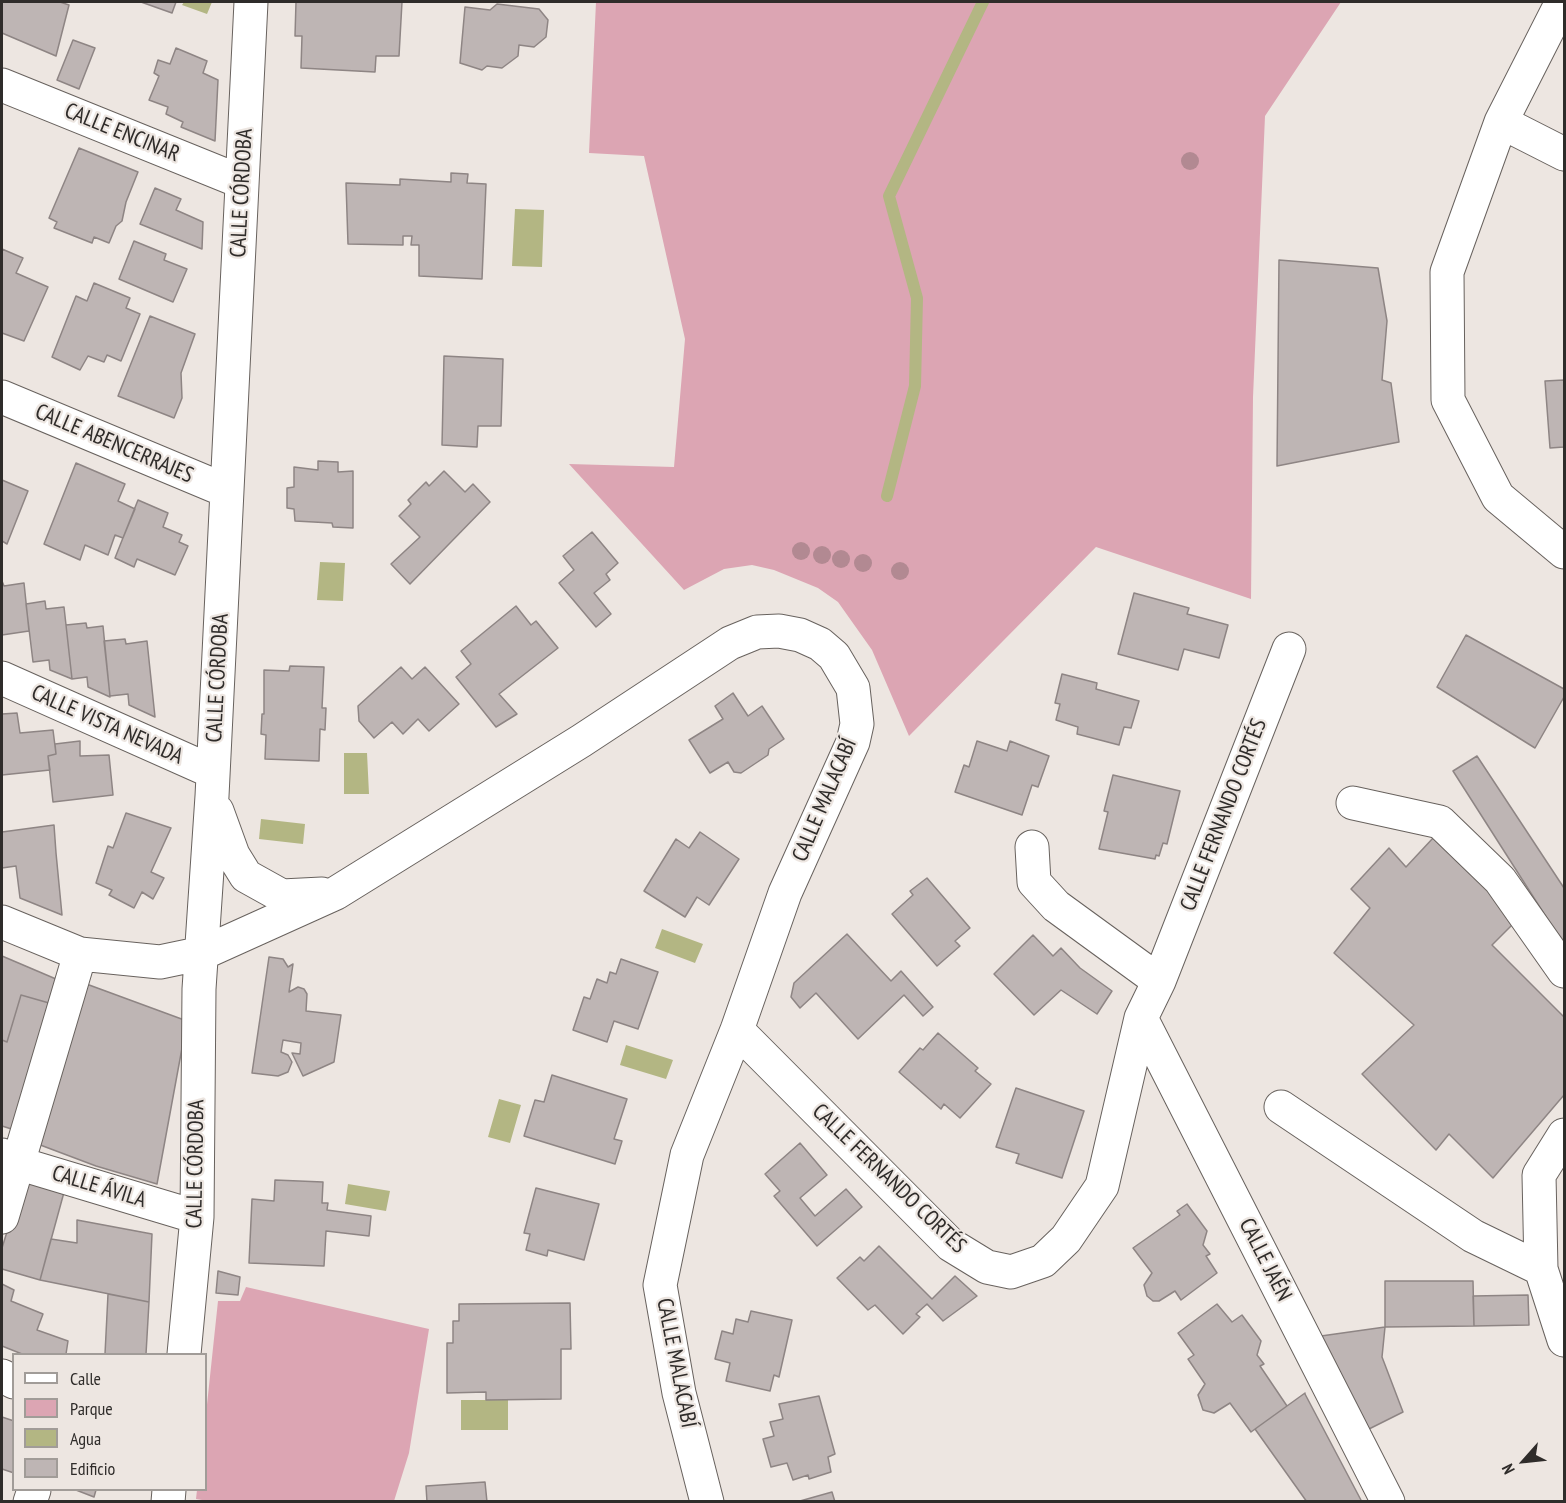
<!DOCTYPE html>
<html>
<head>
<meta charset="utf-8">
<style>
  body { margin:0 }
  #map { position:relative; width:1566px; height:1503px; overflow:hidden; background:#ede6e1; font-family:"PT Sans Narrow",sans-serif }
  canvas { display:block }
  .frame { position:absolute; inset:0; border:3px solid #2f2c2a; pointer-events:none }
  .legend { position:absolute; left:12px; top:1353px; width:195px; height:138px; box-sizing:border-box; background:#ede6e1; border:2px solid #a19c98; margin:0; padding:8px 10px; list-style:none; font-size:18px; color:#2f2c2a }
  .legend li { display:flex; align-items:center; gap:12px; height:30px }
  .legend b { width:30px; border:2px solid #a19c98 }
  .north { position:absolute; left:1494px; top:1431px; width:60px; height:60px; -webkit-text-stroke:4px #ede6e1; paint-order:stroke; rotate:243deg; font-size:16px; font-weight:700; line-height:24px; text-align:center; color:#2f2c2a }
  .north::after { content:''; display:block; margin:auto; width:21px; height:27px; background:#2f2c2a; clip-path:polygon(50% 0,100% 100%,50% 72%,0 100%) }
</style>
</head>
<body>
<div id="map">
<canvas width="1566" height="1503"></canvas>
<div class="frame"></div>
<ul class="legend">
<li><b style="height:8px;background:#fff"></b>Calle</li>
<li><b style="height:16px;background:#dca5b3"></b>Parque</li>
<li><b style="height:16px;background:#b3b683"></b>Agua</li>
<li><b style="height:16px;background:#beb5b4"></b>Edificio</li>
</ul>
<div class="north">N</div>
</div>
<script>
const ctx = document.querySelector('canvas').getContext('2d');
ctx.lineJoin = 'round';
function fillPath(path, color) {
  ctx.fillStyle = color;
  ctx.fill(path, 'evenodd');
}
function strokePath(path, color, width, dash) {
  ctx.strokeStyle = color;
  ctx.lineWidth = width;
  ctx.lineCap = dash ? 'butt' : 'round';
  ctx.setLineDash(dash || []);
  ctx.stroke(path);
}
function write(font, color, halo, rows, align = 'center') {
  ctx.font = font + ' "PT Sans Narrow",sans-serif';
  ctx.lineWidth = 4.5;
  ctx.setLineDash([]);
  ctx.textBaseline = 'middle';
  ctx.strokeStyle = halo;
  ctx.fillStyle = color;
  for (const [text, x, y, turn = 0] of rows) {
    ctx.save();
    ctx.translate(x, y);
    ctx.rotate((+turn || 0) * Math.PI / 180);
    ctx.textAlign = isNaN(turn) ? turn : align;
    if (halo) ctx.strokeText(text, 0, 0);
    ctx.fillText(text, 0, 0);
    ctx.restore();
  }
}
fillPath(new Path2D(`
  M596,2H1341L1265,116L1253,397L1251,599L1096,547L909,736L872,650L838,602L818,588L774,570L752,565L724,569L684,590L569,464L674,467L685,339L644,156L589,153Z
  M246,1287L429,1329L409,1453L394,1501L214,1502L196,1499L197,1490H206V1414L218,1301H240Z`), '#dca5b3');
fillPath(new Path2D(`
  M184,2H212L207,14L182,5Z
  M515,209L544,210L542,267L512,266Z
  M320,562L345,563L343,601L317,600Z
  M344,753H367L369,794H344Z
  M261,819L305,824L303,844L259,839Z
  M662,929L703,944L695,963L655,948Z
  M626,1045L673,1060L666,1079L620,1065Z
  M499,1099L521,1105L510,1143L488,1137Z
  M348,1184L390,1191L386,1211L345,1204Z
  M461,1400H508V1430H461Z`), '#b3b683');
strokePath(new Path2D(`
  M887,496L915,386L917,298L889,196L983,2`), '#b3b683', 12);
const building = new Path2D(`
  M2,2H60L69,5L56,56L2,33Z
  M141,2H176L172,13Z
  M296,2H402L399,56H376L375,72L301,68L302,36H295Z
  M497,4L539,9L548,20L546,37L534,47L519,45L518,56L502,68L487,66L482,70L460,63L465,7L490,10Z
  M73,40L95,48L79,89L57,80Z
  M176,48L207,61L203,73L218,80L215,141L181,127L183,122L166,114L168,107L149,100L159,76L154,73L158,60L170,64Z
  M79,148L138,172L126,202L122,221L116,226L109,243L94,237L92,243L54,228L57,222L49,218Z
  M451,173L468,174L467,183L486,184L482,279L419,276V245H411L412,236H403V245L348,244L346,183L400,185V179L451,182Z
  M155,188L181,199L176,210L203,222L202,249L140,224Z
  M134,241L166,254L164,260L187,269L173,302L119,279Z
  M2,249L23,258L16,273L48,287L24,341L2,333Z
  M1279,260L1378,268L1387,321L1382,380L1391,383L1399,442L1277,466Z
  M94,283L130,298L126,308L140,314L121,361L107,355L104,362L88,356L80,370L52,357L76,296L87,301Z
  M150,316L195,334L181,373L182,398L174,418L118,396Z
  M444,356L503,359L501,426H478L477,447L442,445Z
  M1564,380V447L1550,448L1545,381Z
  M318,461L338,462V472L353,471V528L333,527L332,523L295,521L294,509L287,508V488L294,487V467L318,470Z
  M76,463L125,484L118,501L135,509L123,538L115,535L108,555L85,545L80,560L44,544Z
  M444,471L465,492L473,484L490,502L410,584L391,564L420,537L399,516L411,504L408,500L426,482L429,486Z
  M2,480L28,491L7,544L2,541Z
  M138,500L168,513L163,527L182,535L179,542L188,546L175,575L137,559L134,567L115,558Z
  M592,532L618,563L606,574L610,580L594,593L611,614L596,627L559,583L574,570L563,556Z
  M2,581L4,586L24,583L29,631L2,635Z
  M1134,593L1189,608L1187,614L1228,625L1219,658L1184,649L1178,670L1118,654Z
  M45,601L46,609L64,607L72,679L50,670L49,660L33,662L26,604Z
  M516,606L531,625L536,621L558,648L499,694L517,714L496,727L456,677L471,664L461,651Z
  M86,623L87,628L103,626L110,697L88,687L87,677L72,679L66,625Z
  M1466,635L1564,689V697L1535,748L1437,687Z
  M125,639L126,644L147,641L155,717L129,705L128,694L110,696L104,641Z
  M290,666L324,667L322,708H326L325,730L320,729L319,761L265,759L266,735L261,734L262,714H264V670L289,671Z
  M401,667L412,679L425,667L459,704L429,731L418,719L403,734L392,722L374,738L359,721L358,706Z
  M1062,674L1097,683L1096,689L1139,701L1131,728L1124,727L1119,745L1077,734L1078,727L1056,720L1060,704L1055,703Z
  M733,693L748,716L762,706L784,739L769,749L768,755L741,773L734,772L728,762L710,773L689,740L723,719L715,706Z
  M17,713L20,733L53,730L56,754L48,756L50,770L2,775V714Z
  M80,741V756L109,755L113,795L53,802L48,756L56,754L55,744Z
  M977,741L1007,751L1010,741L1049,756L1038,787L1032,785L1022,815L955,792L964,765L969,767Z
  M1477,756L1564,888V945L1453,771Z
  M1113,775L1180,791L1167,844L1163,843L1159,856L1156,855L1155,859L1099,849L1108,812L1104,811Z
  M126,813L171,828L151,872L164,878L153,899L142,892L134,908L109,895L112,890L96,883L108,846L113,848Z
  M54,825L56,853L62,915L20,898L16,866L2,868V832Z
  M700,832L739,859L709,905L697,897L685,917L644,891L676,839L689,848Z
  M1434,837L1518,919L1492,945L1564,1017V1095L1493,1178L1449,1134L1436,1150L1362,1074L1414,1025L1334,953L1370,908L1351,889L1389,848L1406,867Z
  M927,878L970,928L955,941L960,946L937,966L892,914L913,895L910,891Z
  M847,934L891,981L901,971L933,1007L923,1016L904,995L858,1039L816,993L800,1008L791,997L794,983Z
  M1033,935L1053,956L1061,948L1080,968L1112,991L1097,1014L1061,990L1034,1015L994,974Z
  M2,956L63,982L56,1005L21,995L7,1042L2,1040Z
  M269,957L283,959L288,967L293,964L289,992L298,987L304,989L307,994L306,1011L341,1015L334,1062L303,1076L292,1053L300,1054L301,1043L283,1040L281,1052L288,1055L292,1062L288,1072L278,1076L252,1073Z
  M621,959L658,972L638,1029L614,1021L607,1042L573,1030L584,997L590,999L597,979L607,983L610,972L616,974Z
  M81,982L187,1021L157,1184L96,1166L35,1143Z
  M21,995L56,1005L21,1132L2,1126V1040L7,1042Z
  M938,1033L978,1068L975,1071L991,1084L960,1118L944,1104L941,1109L899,1072L920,1048L923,1050Z
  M552,1075L627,1099L614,1139L622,1141L615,1164L524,1136L535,1100L544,1102Z
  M1016,1088L1084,1111L1062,1178L1016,1163L1019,1154L996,1147Z
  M800,1143L827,1175L800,1198L815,1216L846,1189L862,1207L817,1246L774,1196L780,1191L765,1174Z
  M26,1170L66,1185L40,1280L2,1269V1248Z
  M275,1180L323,1182L322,1203H328L327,1210L371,1216L369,1236L326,1231L324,1266L249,1263L252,1199L274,1201Z
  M536,1188L599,1204L584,1260L548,1250L547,1256L526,1250L530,1234L524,1233Z
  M1187,1204L1207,1231L1203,1245L1210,1254L1206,1256L1217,1273L1181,1300L1175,1291L1159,1301H1153L1147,1296L1144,1285L1152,1273L1133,1248L1180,1215L1177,1211Z
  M77,1220L152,1234L149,1302L40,1280L51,1239L77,1243Z
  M879,1246L932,1299L955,1276L977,1296L943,1321L927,1304L916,1314L920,1317L903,1334L875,1305L868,1310L837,1278L860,1257L864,1261Z
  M218,1271L240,1277L238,1295L216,1293Z
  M1385,1281H1473L1474,1326L1385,1327Z
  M2,1284L14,1290L11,1301L43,1314L37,1330L68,1341L66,1354H22L2,1346Z
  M108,1294L149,1302L146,1354H105Z
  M1528,1295L1529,1325L1474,1326L1473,1296Z
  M570,1303L571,1349H561V1399L486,1400V1392L447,1393V1343H453V1321H459V1304Z
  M1217,1304L1232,1322L1242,1315L1261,1341L1257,1355L1264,1364L1260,1366L1287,1406L1251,1432L1230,1403L1214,1413L1203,1410L1198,1395L1205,1384L1188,1359L1194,1355L1178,1333Z
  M751,1311L792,1320L779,1377L774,1375L770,1391L726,1381L730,1363L715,1359L722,1331L733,1334L736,1319L748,1322Z
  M1385,1327L1382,1357L1403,1412L1367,1430L1321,1336Z
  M1305,1393V1394L1362,1502H1307L1255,1429Z
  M819,1396L835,1454L828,1457L831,1472L809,1479L808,1475L793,1480L787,1463L771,1467L763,1439L774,1436L770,1422L783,1419L779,1404Z
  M2,1417L14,1421V1473L2,1469Z
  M485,1482L487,1502H427L426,1486Z
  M76,1490H96L94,1497Z
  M832,1492L835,1502H800V1501Z`);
fillPath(building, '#beb5b4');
strokePath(building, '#8e8584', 1.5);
const minor = new Path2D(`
  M1562,2L1501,122L1447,272L1448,400L1498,497L1564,552
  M2,85L242,182
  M1501,122L1564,154
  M2,397L227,491
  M2,678L213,772
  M1353,803L1440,822L1500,880L1564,971
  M217,811L233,855L246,876L282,896L322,894
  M1032,847L1034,882L1056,906L1159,981
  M2,922L80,954L160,962L203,953L336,893L581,741L730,643L757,632L779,631L800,635L820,644L834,656L853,688L857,724L853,742L785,893L737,1030L687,1155L660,1285L679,1393L707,1502
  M1141,1018L1388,1502
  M737,1030L951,1245L987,1267L1011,1272L1043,1261L1066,1239L1102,1186L1141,1018L1159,981L1289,649
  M1281,1107L1473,1236L1541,1269
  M1564,1135L1539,1175L1541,1269L1564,1340
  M2,1155L34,1168L197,1217
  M2,1217L80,954
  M184,1354L197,1217L199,989L212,796L251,2
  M2,1376L14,1382
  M30,1502L34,1490
  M168,1502L169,1490`);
strokePath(minor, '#68625e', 35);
strokePath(minor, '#fff', 33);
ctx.fillStyle = '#b28992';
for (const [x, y] of [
  [1190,161],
  [801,551],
  [822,555],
  [841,559],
  [863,563],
  [900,571]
]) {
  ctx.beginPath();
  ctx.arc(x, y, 9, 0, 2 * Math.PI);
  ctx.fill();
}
write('22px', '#2f2c2a', '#ede6e1', [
  ["CALLE ENCINAR",122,133,22],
  ["CALLE CÓRDOBA",242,193,-87],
  ["CALLE ABENCERRAJES",114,444,23],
  ["CALLE CÓRDOBA",218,678,-87],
  ["CALLE VISTA NEVADA",107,725,24],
  ["CALLE MALACABÍ",825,800,-67],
  ["CALLE FERNANDO CORTÉS",1224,815,-69],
  ["CALLE CÓRDOBA",196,1164,-89],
  ["CALLE FERNANDO CORTÉS",889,1179,44],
  ["CALLE ÁVILA",99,1187,17],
  ["CALLE JAÉN",1265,1260,63],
  ["CALLE MALACABÍ",676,1363,79]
]);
</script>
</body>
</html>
